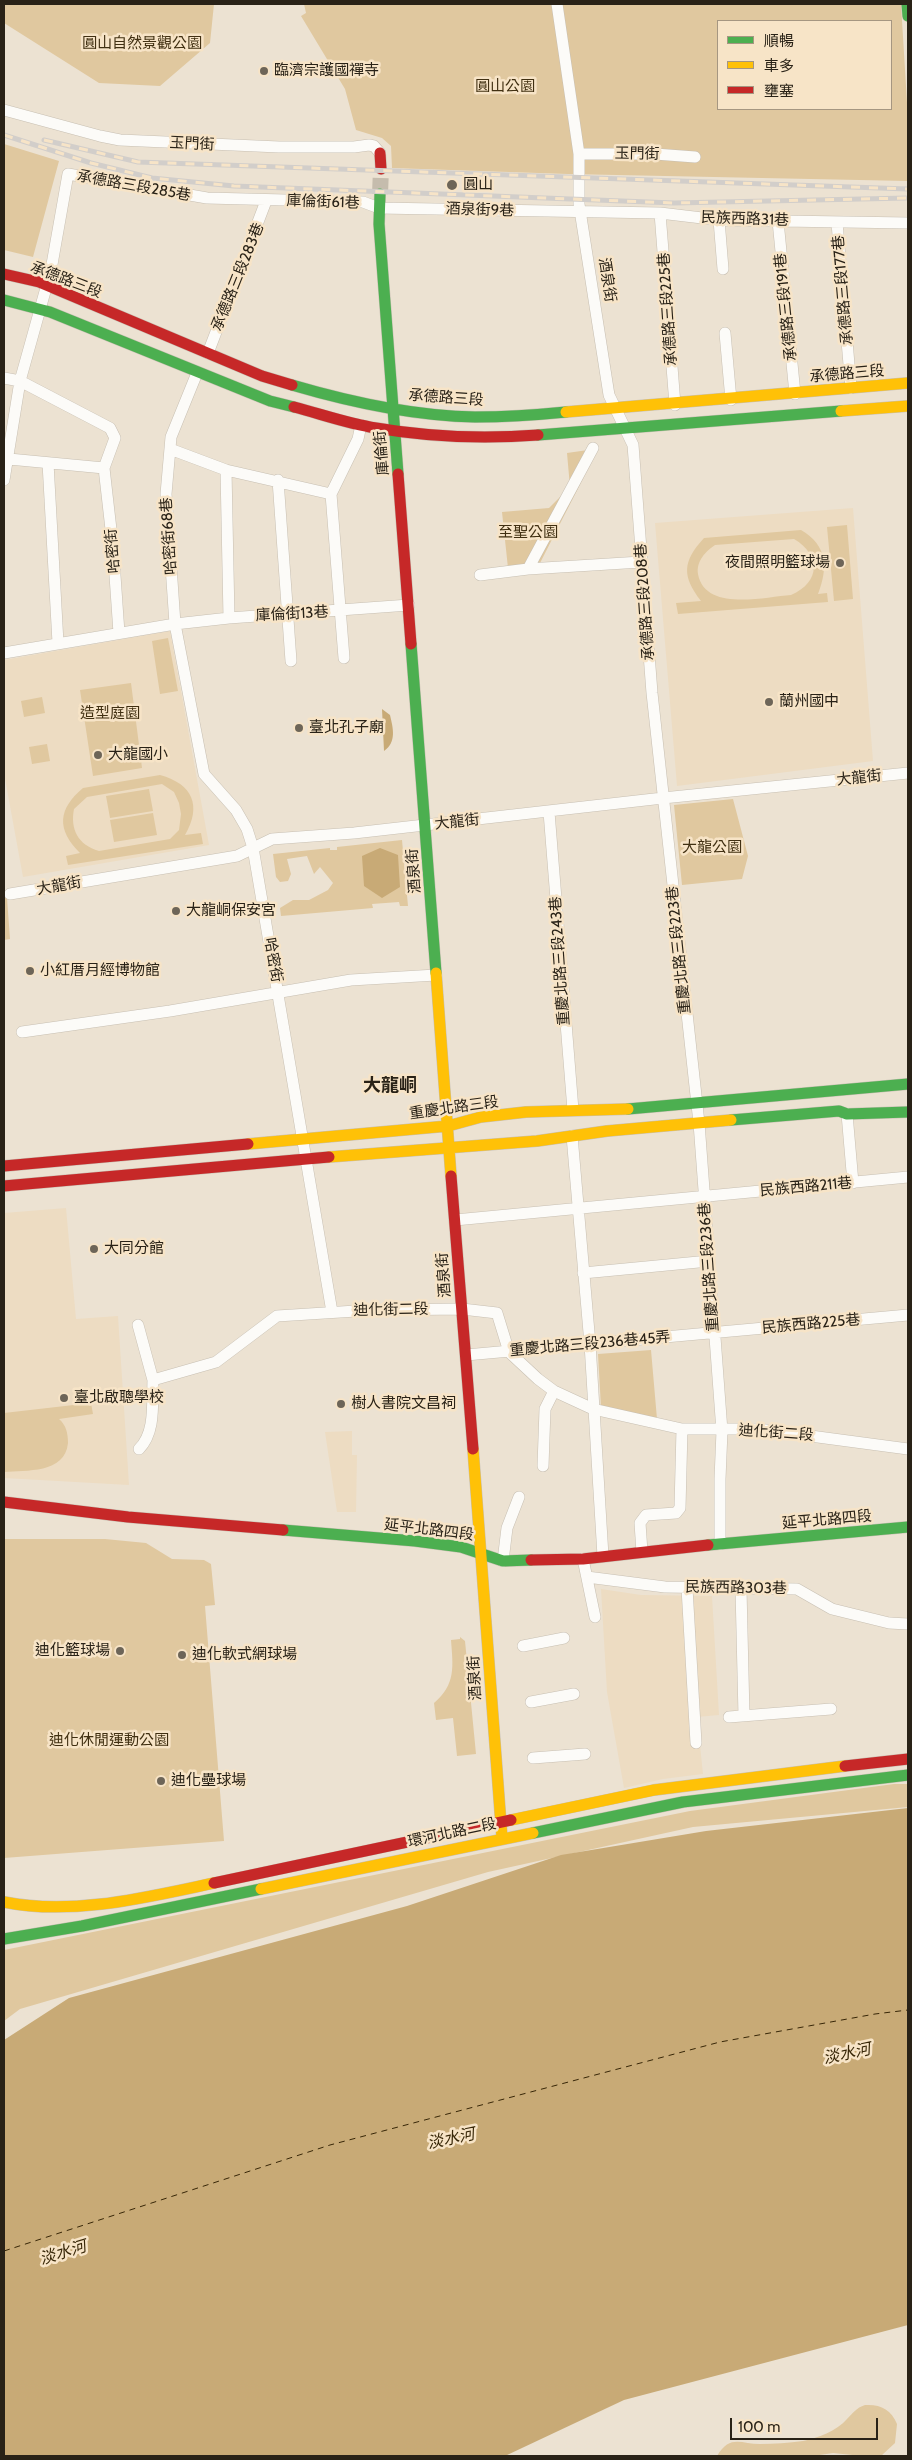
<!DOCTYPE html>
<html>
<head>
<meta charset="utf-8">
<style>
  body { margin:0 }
  #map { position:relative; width:912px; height:2460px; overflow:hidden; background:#ece2d2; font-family:Cabin,"Noto Sans TC",sans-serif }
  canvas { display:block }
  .frame { position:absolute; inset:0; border:5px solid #292217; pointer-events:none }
  .legend { position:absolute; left:717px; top:20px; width:175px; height:90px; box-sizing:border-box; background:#f7e4c7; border:1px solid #a59681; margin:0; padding:6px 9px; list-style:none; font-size:15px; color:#292217 }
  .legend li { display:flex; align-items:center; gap:10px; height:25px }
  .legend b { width:25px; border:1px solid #a59681 }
  .scale { position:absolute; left:730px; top:2418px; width:148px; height:22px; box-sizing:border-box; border:2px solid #292217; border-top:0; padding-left:6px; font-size:15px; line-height:18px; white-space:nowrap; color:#292217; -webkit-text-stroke:4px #f7e4c7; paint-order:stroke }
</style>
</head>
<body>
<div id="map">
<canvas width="912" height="2460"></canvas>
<div class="frame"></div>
<ul class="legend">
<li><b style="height:6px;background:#4caf50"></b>順暢</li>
<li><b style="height:6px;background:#ffc107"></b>車多</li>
<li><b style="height:6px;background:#c62828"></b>壅塞</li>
</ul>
<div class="scale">100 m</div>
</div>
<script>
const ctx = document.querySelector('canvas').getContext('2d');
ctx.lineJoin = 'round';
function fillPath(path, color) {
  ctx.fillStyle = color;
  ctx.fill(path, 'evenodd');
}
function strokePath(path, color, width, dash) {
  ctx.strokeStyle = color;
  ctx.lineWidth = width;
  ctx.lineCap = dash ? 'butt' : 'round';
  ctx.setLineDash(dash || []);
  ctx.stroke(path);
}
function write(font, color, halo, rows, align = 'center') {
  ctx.font = font + ' Cabin,"Noto Sans TC",sans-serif';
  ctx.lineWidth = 5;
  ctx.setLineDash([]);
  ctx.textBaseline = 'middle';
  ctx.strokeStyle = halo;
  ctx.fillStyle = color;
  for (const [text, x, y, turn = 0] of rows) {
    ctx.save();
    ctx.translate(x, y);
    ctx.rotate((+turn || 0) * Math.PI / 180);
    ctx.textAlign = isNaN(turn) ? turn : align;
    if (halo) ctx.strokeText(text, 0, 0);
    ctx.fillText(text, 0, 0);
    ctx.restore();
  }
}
fillPath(new Path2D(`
  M853,508L873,761L677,786L655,523Z
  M170,631L209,845L23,877L4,773V660Z
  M66,1208L76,1319L118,1316L129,1485L4,1478V1213Z
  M352,1431V1455H357L356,1512H337L325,1432Z
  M601,1589L641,1595L712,1596L719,1715L697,1717L703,1774L663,1779L624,1788L607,1692Z`), '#eddcc2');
fillPath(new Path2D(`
  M4,4H214L210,43L160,86L99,83L4,23Z
  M304,4H901L908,119V181L568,174L392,168L391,146L382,138L356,130L345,89L301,16L306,13ZM718,21H891V109H718Z
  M4,144L59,161L33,257L4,250Z
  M595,449V455L539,565L508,568L502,512L549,508L570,487L567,453Z
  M847,525L853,599L834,601L827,527Z
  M801,530C828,546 828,568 818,594L827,593L828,602L678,614L676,603L701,601C682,576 682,562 704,538ZM794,539C821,555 821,582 791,595C764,597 705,612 698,574C696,561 706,551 715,545Z
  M168,638L178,691L160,694L152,641Z
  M131,683L142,768L93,776L80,690Z
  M42,697L45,713L24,717L21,701Z
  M47,744L50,761L32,764L29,747Z
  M160,775C193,784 202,806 185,835L201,833L203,844L68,865L66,856L80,853C56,829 58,809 83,788ZM162,784L174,792L179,803L181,814L179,830L170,839L99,851C78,845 70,829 74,809L87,797Z
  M149,789L153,811L110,818L106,796Z
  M733,799L748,856L742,879L682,885L674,805Z
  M153,813L157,835L114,842L110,820Z
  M402,840L408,906H400L399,902L372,904L373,908L281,916L280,908L293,900H309L328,890L333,883L320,867L314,874L307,856L287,859L291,874L288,881L280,882L276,877L273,854L330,848V850H337V847Z
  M4,898H7L10,939L4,940Z
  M651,1350L657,1419L601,1407L598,1354Z
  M91,1403L93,1414L59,1419C66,1425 68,1433 68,1443C65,1474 26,1470 4,1472V1413Z
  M4,1539H105L146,1543L172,1559L204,1560L211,1564L215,1605L205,1606L224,1841L4,1858Z
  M460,1637L465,1641L476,1754L457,1756L453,1718L436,1720L434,1703C456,1684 453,1667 451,1640L460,1639Z
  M894,1784H908V1807L693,1827L488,1872L20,2009L4,2021V1950L690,1811Z
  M865,2405C880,2404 891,2409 897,2424L895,2443L881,2456H862L833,2453L813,2456H717C730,2434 741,2444 760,2444C774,2444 789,2443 803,2441C817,2438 837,2431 847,2419C853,2413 856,2408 865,2405Z`), '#e0c89f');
fillPath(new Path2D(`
  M382,709L390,715C393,728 397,742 384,751Z
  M380,848L398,855L400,887L382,898L364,886L362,856Z
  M908,1808V2325L624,2400L505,2456H4V2040L69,1998L407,1906L561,1855L706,1831Z`), '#c8aa76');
strokePath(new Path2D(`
  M4,2251L330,2145L720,2042L875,2014L908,2010`), '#372607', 1, [6, 5]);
strokePath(new Path2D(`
  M380,194L381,169`), '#c5bcad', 16, [16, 8]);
const street = new Path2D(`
  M557,4L579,154V204L609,395L633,445L652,693L699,1123L722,1431L720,1479V1544
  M4,110L100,136L120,140L279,147H354L369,145L374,146L380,153
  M579,154H655L695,157
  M660,213L675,405
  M719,220L723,269
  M778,221L795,394
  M837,223L851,388
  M725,333L731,400
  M208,353L266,201
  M197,373L171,437L166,494L175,624L204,774L236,810L247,829L253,848L332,1312
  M4,378L20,381L110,428L115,438L104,468L113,547L119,633
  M170,449L226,470L331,494
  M9,459L104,468
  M48,463L58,643
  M226,470L229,618
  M4,480L20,381L51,270L68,174L207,198L363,202L379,208L660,213L719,220L908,223
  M278,480L291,661
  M528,569L593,448
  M480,575L528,569L641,562
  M4,653L175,624L229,618L409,605
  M344,658L331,494L358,439L361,425
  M549,812L573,1110
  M10,894L237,856L272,839L354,833L663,798L908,773
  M22,1032L170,1011L351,980L436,975
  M847,1114L853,1183
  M572,1136L590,1344L603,1556
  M455,1220L908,1177
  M583,1273L709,1261
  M138,1325L153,1380
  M466,1355L908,1315
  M139,1449C156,1432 152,1403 153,1380L216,1362L277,1316L372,1310L462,1309L497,1313L509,1352L538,1379L554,1391L593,1409L682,1429H758L908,1449
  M543,1466L545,1409L554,1391
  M642,1552L640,1523L646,1515L676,1513L680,1508L682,1429
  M583,1559L595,1617
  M503,1561L507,1528L519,1497
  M587,1577L665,1587L797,1589L832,1609L889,1623L908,1624
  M687,1588L696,1743
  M741,1589L744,1716
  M523,1646L564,1638
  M531,1702L574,1694
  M729,1717L831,1709
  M533,1758L585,1754`);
const fast = new Path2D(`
  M907,4L908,16
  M380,194L379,224L398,474
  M4,300L50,312L270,401L294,407
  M292,385C350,402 413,416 475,417C506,417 536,415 566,412
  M538,435L841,411
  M411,644L436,973
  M628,1109L908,1084
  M731,1120L839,1111L847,1114L908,1112
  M283,1530L415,1541L461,1547L503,1561L531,1560
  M708,1545L908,1527
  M533,1833L683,1802L908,1775
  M4,1939L82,1926L261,1889`);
const slow = new Path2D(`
  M841,411L908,406
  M566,412L908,383
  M436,973L451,1176
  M248,1144L448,1126L481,1117L526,1112L628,1109
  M329,1157L537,1141L607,1131L731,1120
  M473,1449L502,1838
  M511,1820L654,1790L845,1766
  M261,1889L533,1833
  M4,1902C73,1916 147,1897 214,1883`);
const jam = new Path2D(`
  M380,153L381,169
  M4,274L39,282L262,376L292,385
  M294,407C321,414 349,424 376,428C429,437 485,439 538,435
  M398,474L411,644
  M4,1166L248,1144
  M451,1176L473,1449
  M4,1186L329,1157
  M4,1502L128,1517L283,1530
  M531,1560L583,1559L708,1545
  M845,1766L908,1759
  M214,1883L511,1820`);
strokePath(street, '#c7bfb2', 12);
strokePath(fast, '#c7bfb2', 12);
strokePath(slow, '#c7bfb2', 12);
strokePath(jam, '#c7bfb2', 12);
strokePath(street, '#fcfbf8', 11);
strokePath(fast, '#4caf50', 11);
strokePath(slow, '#ffc107', 11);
strokePath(jam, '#c62828', 11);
const rail = new Path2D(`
  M4,135L91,163L152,178L234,186L674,203L908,198
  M44,140L138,162L908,189`);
strokePath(rail, '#d2ceca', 5);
strokePath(rail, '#f7e4c7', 3, [9]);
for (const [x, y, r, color] of [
  [264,71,5,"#6d6558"],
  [452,185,6,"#6d6558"],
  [840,563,5,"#6d6558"],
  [769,702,5,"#6d6558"],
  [299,728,5,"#6d6558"],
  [98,755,5,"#6d6558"],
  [176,911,5,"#6d6558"],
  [30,971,5,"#6d6558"],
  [94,1249,5,"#6d6558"],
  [64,1398,5,"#6d6558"],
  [341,1404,5,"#6d6558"],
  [120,1651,5,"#6d6558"],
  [182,1655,5,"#6d6558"],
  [161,1781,5,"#6d6558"]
]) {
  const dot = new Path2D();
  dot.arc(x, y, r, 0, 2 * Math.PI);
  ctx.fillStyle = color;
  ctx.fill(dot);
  strokePath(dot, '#f7e4c7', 2);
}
write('15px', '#413012', '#f7e4c7', [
  ["圓山自然景觀公園",142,44],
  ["圓山公園",505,87],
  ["至聖公園",528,533],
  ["造型庭園",110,714],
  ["大龍公園",712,848],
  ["迪化休閒運動公園",109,1741]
]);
write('15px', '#292217', '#f7e4c7', [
  ["臨濟宗護國禪寺",274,71],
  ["圓山",463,185],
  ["夜間照明籃球場",830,563,"right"],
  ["蘭州國中",779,702],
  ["臺北孔子廟",309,728],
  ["大龍國小",108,755],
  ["大龍峒保安宮",186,911],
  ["小紅厝月經博物館",40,971],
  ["大同分館",104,1249],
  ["臺北啟聰學校",74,1398],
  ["樹人書院文昌祠",351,1404],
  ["迪化籃球場",110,1651,"right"],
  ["迪化軟式網球場",192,1655],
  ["迪化壘球場",171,1781]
], 'left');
write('15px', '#292217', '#f7e4c7', [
  ["玉門街",192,144,3],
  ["玉門街",637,154,1],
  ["承德路三段285巷",134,186,10],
  ["庫倫街61巷",323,202,2],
  ["酒泉街9巷",480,210,2],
  ["民族西路31巷",745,219,2],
  ["承德路三段283巷",238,277,-68],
  ["承德路三段",66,280,21],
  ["酒泉街",607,280,81],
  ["承德路三段177巷",843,290,-95],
  ["承德路三段191巷",786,307,-96],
  ["承德路三段225巷",668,309,-94],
  ["承德路三段",847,374,-5],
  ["承德路三段",446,398,4],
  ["庫倫街",382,453,-95],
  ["哈密街68巷",169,536,-94],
  ["哈密街",113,551,-95],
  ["承德路三段208巷",645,602,-94],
  ["庫倫街13巷",292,614,-3],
  ["大龍街",859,778,-6],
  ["大龍街",457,822,-6],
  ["酒泉街",414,871,-94],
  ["大龍街",59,886,-10],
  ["重慶北路三段223巷",679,950,-96],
  ["哈密街",273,960,80],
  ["重慶北路三段243巷",560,961,-94],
  ["重慶北路三段",454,1108,-8],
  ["民族西路211巷",806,1187,-5],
  ["重慶北路三段236巷",709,1267,-94],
  ["酒泉街",444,1275,-94],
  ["迪化街二段",391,1310,-1],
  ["民族西路225巷",811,1324,-5],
  ["重慶北路三段236巷45弄",590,1344,-5],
  ["迪化街二段",776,1433,4],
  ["延平北路四段",827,1520,-5],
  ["延平北路四段",429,1530,7],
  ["民族西路303巷",736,1588,1],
  ["酒泉街",475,1678,-93],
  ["環河北路二段",452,1833,-12]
]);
write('italic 16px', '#372607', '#f7e4c7', [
  ["淡水河",847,2054,-12],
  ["淡水河",451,2139,-12],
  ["淡水河",63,2253,-17]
]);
write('bold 18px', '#292217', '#f7e4c7', [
  ["大龍峒",390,1086]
]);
</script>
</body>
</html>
